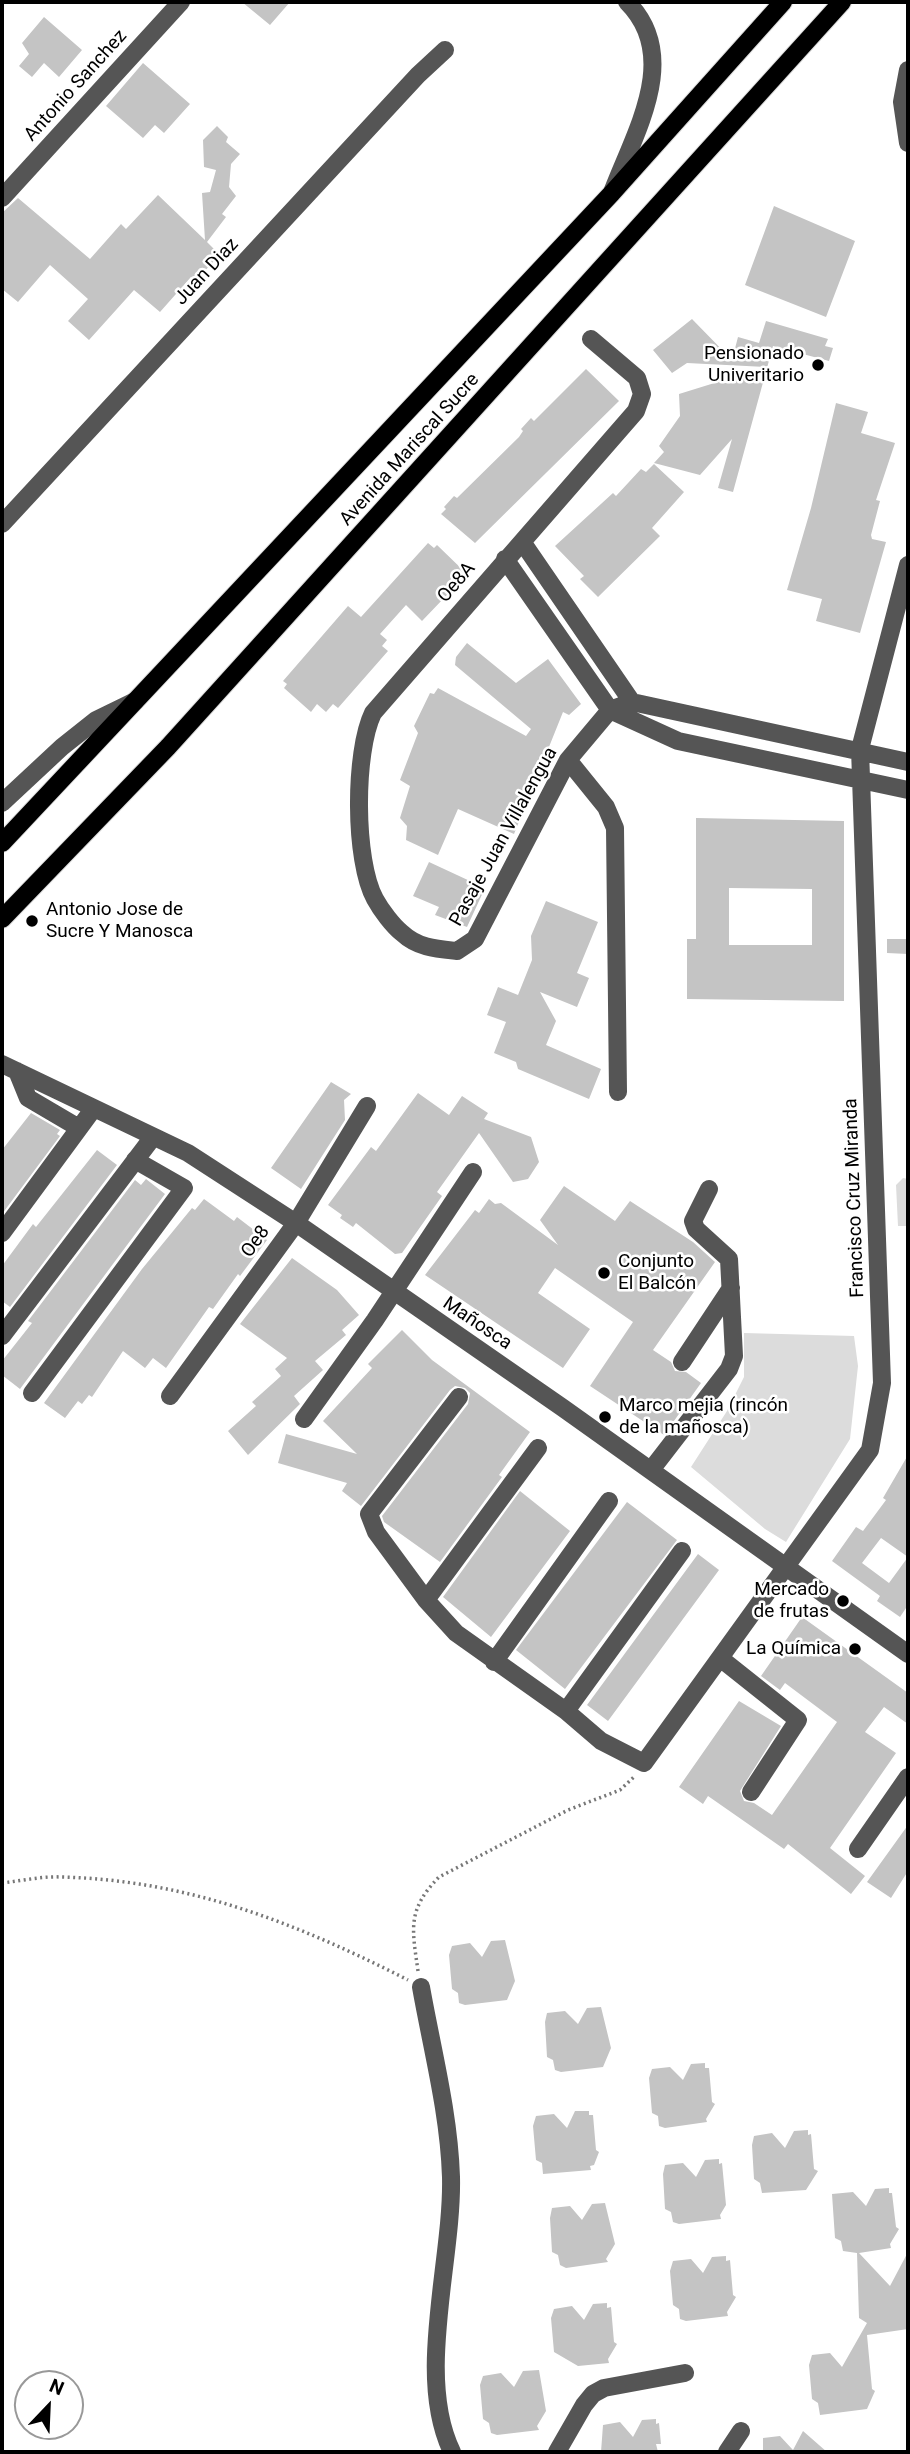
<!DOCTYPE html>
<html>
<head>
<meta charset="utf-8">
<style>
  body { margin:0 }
  #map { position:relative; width:910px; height:2454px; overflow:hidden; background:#fff; font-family:Roboto,sans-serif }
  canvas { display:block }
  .frame { position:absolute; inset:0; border:4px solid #000; pointer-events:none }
  .north { position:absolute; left:14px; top:2370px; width:70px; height:70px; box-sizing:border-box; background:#fff; border:2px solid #999; border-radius:50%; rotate:23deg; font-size:19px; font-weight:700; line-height:28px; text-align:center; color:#000 }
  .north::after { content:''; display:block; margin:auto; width:24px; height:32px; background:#000; clip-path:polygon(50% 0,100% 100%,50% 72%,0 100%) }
</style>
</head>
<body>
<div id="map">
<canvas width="910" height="2454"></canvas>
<div class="frame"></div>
<div class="north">N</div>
</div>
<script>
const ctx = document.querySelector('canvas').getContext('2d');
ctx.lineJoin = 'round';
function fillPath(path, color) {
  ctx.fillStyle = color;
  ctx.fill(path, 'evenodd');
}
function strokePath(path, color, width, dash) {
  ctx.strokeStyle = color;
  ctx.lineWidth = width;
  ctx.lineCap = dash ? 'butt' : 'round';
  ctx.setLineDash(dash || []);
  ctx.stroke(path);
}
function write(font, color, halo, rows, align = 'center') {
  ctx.font = font + ' Roboto,sans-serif';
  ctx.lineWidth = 5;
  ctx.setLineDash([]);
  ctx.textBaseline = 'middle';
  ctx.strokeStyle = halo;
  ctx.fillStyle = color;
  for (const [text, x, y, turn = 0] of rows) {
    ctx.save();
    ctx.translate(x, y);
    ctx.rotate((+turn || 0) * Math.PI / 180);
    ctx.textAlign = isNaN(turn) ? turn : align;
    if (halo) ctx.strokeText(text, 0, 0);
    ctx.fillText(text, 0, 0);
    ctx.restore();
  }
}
fillPath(new Path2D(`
  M903,1178L908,1179V1226H898L896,1185Z
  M744,1333L854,1336L858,1366L850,1439L786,1542L765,1529L691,1467L727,1411L744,1377Z`), '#dcdcdc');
fillPath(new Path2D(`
  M242,2H290L270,25Z
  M44,17L82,50L59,77L44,63L32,77L19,66L29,54L22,43Z
  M143,63L190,104L164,133L155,125L143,138L106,106Z
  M217,126L228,137L226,142L240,154L231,164L229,187L236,196L222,214L226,217L207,242L220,255L195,281L191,277L160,312L134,290L89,340L68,321L88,299L50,265L18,302L2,289V213L18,198L90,259L121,224L126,229L158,195L205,240L202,193L210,192L216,170L204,167L203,140Z
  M774,206L855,241L826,317L745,285Z
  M692,319L732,360L738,337L759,343L766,321L828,339L825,346L833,348L829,361L773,346L733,492L718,488L732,439L700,475L654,463L664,452L659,446L680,416L679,394L766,367L687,363L672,373L653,350Z
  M586,369L619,401L475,543L441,514L446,509L444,507L454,496L457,498L519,437L523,431L521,429L531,418L534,421Z
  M836,403L868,412L861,433L895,443L876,500L880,501L871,535L872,539L886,542L860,633L816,621L822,599L787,590L811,508Z
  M654,464L684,492L652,528L660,536L598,597L580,579L584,576L555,546L613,493L616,496L641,469L646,472Z
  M428,543L434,548L437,545L467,574L422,621L406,605L380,634L387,640L382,646L388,651L338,708L333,704L326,712L317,704L311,712L284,688L287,684L283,681L348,606L361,617Z
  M467,643L516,683L548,659L581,704L569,715L563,712L514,834L458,809L438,855L406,840L407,826L400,818L410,786L400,780L418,733L414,726L430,693L434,694L438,688L526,736L531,729L455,665L456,657Z
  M696,818L844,821V1001L687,999V939H696ZM729,888L812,889V945H729Z
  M429,862L485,888L467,927L435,915L439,907L413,896Z
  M546,901L598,922L577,973L589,978L577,1007L540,992L556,1021L546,1045L601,1069L589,1099L518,1069L516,1062L494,1053L506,1022L487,1015L498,987L518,995L532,960L531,936Z
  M887,939H908V954L887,953Z
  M331,1082L351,1094L344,1100L345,1120L301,1189L271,1168Z
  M418,1093L449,1115L462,1096L488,1113L484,1119L531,1137L539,1162L528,1179L513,1182L479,1133L437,1192L442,1196L402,1253L395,1254L356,1223L353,1227L340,1218L342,1215L328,1205L371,1147L376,1151Z
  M31,1113L60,1130L57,1134L60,1136L2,1214V1150Z
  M97,1150L117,1165L10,1307L2,1301V1266L33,1224L36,1227Z
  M146,1179L165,1194L20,1389L2,1375V1361L32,1323L28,1321L135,1180L141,1185Z
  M564,1186L615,1221L630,1201L693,1242L715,1262L653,1350L671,1362L675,1371L686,1372L701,1383L664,1435L590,1386L633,1322L555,1268L538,1293L590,1329L563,1368L425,1275L475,1210L479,1213L489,1199L495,1204L501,1203L558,1245L540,1220Z
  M204,1199L234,1221L237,1217L267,1240L240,1276L238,1274L213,1309L209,1307L166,1368L153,1358L145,1368L123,1351L92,1397L89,1395L82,1404L78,1401L65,1418L44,1403L142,1269L192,1208L195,1210Z
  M292,1258L337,1290L359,1315L342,1330L346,1335L315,1361L323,1370L294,1396L300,1404L248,1455L228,1431L256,1406L252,1402L281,1376L275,1369L287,1358L240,1324Z
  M402,1330L432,1360L530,1432L499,1475L502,1477L440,1562L384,1522L382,1516L468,1404L470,1393L465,1388L455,1386L450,1390L361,1506L342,1491L347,1483L278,1463L286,1434L357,1454L323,1421L372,1368L368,1364Z
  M908,1455V1605L900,1617L877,1601L880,1596L832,1561L856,1527L863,1531L886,1500L883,1498ZM881,1538L908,1557L889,1583L862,1563Z
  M520,1491L570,1531L491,1637L443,1597Z
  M627,1502L677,1540L565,1689L516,1650Z
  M698,1554L719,1570L608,1721L587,1705Z
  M802,1617L908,1693V1724L884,1707L865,1732L896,1753L830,1848L865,1876L851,1894L788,1844L784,1849L708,1796L703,1804L679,1787L739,1701L781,1726L740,1791L744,1801L754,1803L772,1815L837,1722L785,1683L780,1690L761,1676Z
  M908,1825V1871L891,1898L867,1882Z
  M505,1940L515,1981L507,2000L465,2005L459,2003L458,1993L452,1989L449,1955L452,1946L470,1943L482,1957L491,1941Z
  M601,2007L611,2048L603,2067L561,2072L555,2070L553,2060L547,2057L545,2022L547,2013L565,2011L578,2024L587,2008Z
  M705,2063V2068H709L712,2102L715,2104L706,2119L707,2122L665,2128L659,2126L658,2116L652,2113L649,2078L652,2069L670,2067L683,2080L691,2064Z
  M575,2111H589V2115H593L596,2150L599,2152L594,2165L590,2166L591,2170L543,2174L542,2163L536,2160L533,2126L536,2116L554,2114L567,2128Z
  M808,2130V2135L811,2134L814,2169L818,2171L806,2190L762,2193L760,2183L754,2179L752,2145L754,2136L772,2133L785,2148L794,2131Z
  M719,2159V2164L722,2163L726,2205L720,2215L721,2219L679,2224L673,2222L671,2212L665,2209L663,2174L665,2165L683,2163L696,2177L705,2160Z
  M889,2188V2193H892L896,2227L899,2229L890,2244L891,2248L859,2253L890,2286L908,2252V2329L867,2335L872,2389L875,2391L867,2409L820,2415L818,2403L812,2399L809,2365L812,2355L830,2353L842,2367L867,2323L859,2318L857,2253L843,2251L841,2241L835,2238L832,2194L853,2192L866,2206L875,2189Z
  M605,2203L615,2244L606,2259L608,2262L566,2268L560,2265L558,2255L552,2252L550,2218L552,2208L570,2206L582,2220L592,2204Z
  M726,2256V2261L730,2260L733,2295L736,2297L727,2312L728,2316L686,2321L680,2319L679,2309L673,2305L670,2271L673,2261L691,2259L703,2273L712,2257Z
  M607,2303V2308L611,2307L614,2342L617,2344L608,2359L609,2363L578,2366L554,2352L551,2318L554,2309L572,2306L584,2320L593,2304Z
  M539,2370L546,2411L537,2426L539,2430L497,2435L491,2433L489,2423L483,2419L480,2385L483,2376L501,2373L514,2387L523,2371Z
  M656,2419V2424L659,2423L661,2444H656L658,2452H601L603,2425L620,2422L633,2437L642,2420Z
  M803,2431L827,2452H763V2438L780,2436L793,2450Z`), '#c4c4c4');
const major = new Path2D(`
  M2,843L612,193L783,2
  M2,919L168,747L842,2`);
strokePath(major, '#dbdbdb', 20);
strokePath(new Path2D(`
  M2,1883C21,1881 41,1876 61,1877C188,1880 296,1923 408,1980
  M418,1971C412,1928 407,1910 439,1877L568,1810L620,1790L635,1776`), '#777', 3.5, [2, 3.5]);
strokePath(new Path2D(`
  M908,70L902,102L908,143
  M613,190C636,130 681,56 627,2
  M2,198L181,2
  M591,339L637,378L642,394L636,411L373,713C354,752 354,861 375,899C381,910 393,926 402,933C418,948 437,949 457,951L475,939L568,760L610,710L632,702
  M2,524L418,75L445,50
  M523,543L632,702L908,762
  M505,559L610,710L678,741L908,790
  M568,760L606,807L615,828L618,1092
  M2,803L62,747L96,720L135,701
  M2,1064L188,1153L296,1223L563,1408L908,1654
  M17,1071L28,1098L79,1128
  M2,1233L94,1108
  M2,1336L153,1137
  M682,1362L731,1288
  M32,1393L184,1188L135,1160
  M170,1396L296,1223L367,1106
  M459,1397L369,1514L376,1532L426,1600L456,1633L566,1711L601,1741L644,1763L870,1450L882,1383L860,749L908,565
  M304,1419L375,1320L473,1172
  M651,1470L729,1369L734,1356L729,1259L696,1229L693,1221L709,1189
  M426,1600L538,1448
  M720,1658L798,1720L751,1792
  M494,1662L609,1501
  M566,1711L682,1551
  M858,1849L908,1777
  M421,1987C432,2049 449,2113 451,2177C453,2261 415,2376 452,2452
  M557,2452L584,2405L593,2394L604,2388L685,2373
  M727,2452L741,2431`), '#555', 18);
strokePath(major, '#000', 18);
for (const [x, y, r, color] of [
  [818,365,7,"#000"],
  [32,921,7,"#000"],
  [604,1273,7,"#000"],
  [605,1417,7,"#000"],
  [843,1601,7,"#000"],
  [855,1649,7,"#000"]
]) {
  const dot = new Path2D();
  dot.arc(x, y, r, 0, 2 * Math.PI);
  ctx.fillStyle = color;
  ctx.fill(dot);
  strokePath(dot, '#fff', 2.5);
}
write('19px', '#000', '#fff', [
  ["Antonio Sanchez",76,86,-48],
  ["Juan Diaz",207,272,-47],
  ["Avenida Mariscal Sucre",410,450,-48],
  ["Oe8A",457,583,-49],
  ["Pasaje Juan Villalengua",504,837,-61],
  ["Francisco Cruz Miranda",855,1198,-92],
  ["Oe8",256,1242,-54],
  ["Mañosca",477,1324,34]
]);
write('19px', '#000', '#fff', [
  ["Pensionado",804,354],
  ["Univeritario",804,376],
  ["Antonio Jose de",46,910,"left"],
  ["Sucre Y Manosca",46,932,"left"],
  ["Conjunto",618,1262,"left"],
  ["El Balcón",618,1284,"left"],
  ["Marco mejia (rincón",619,1406,"left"],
  ["de la mañosca)",619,1428,"left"],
  ["Mercado",829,1590],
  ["de frutas",829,1612],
  ["La Química",841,1649]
], 'right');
</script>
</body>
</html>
